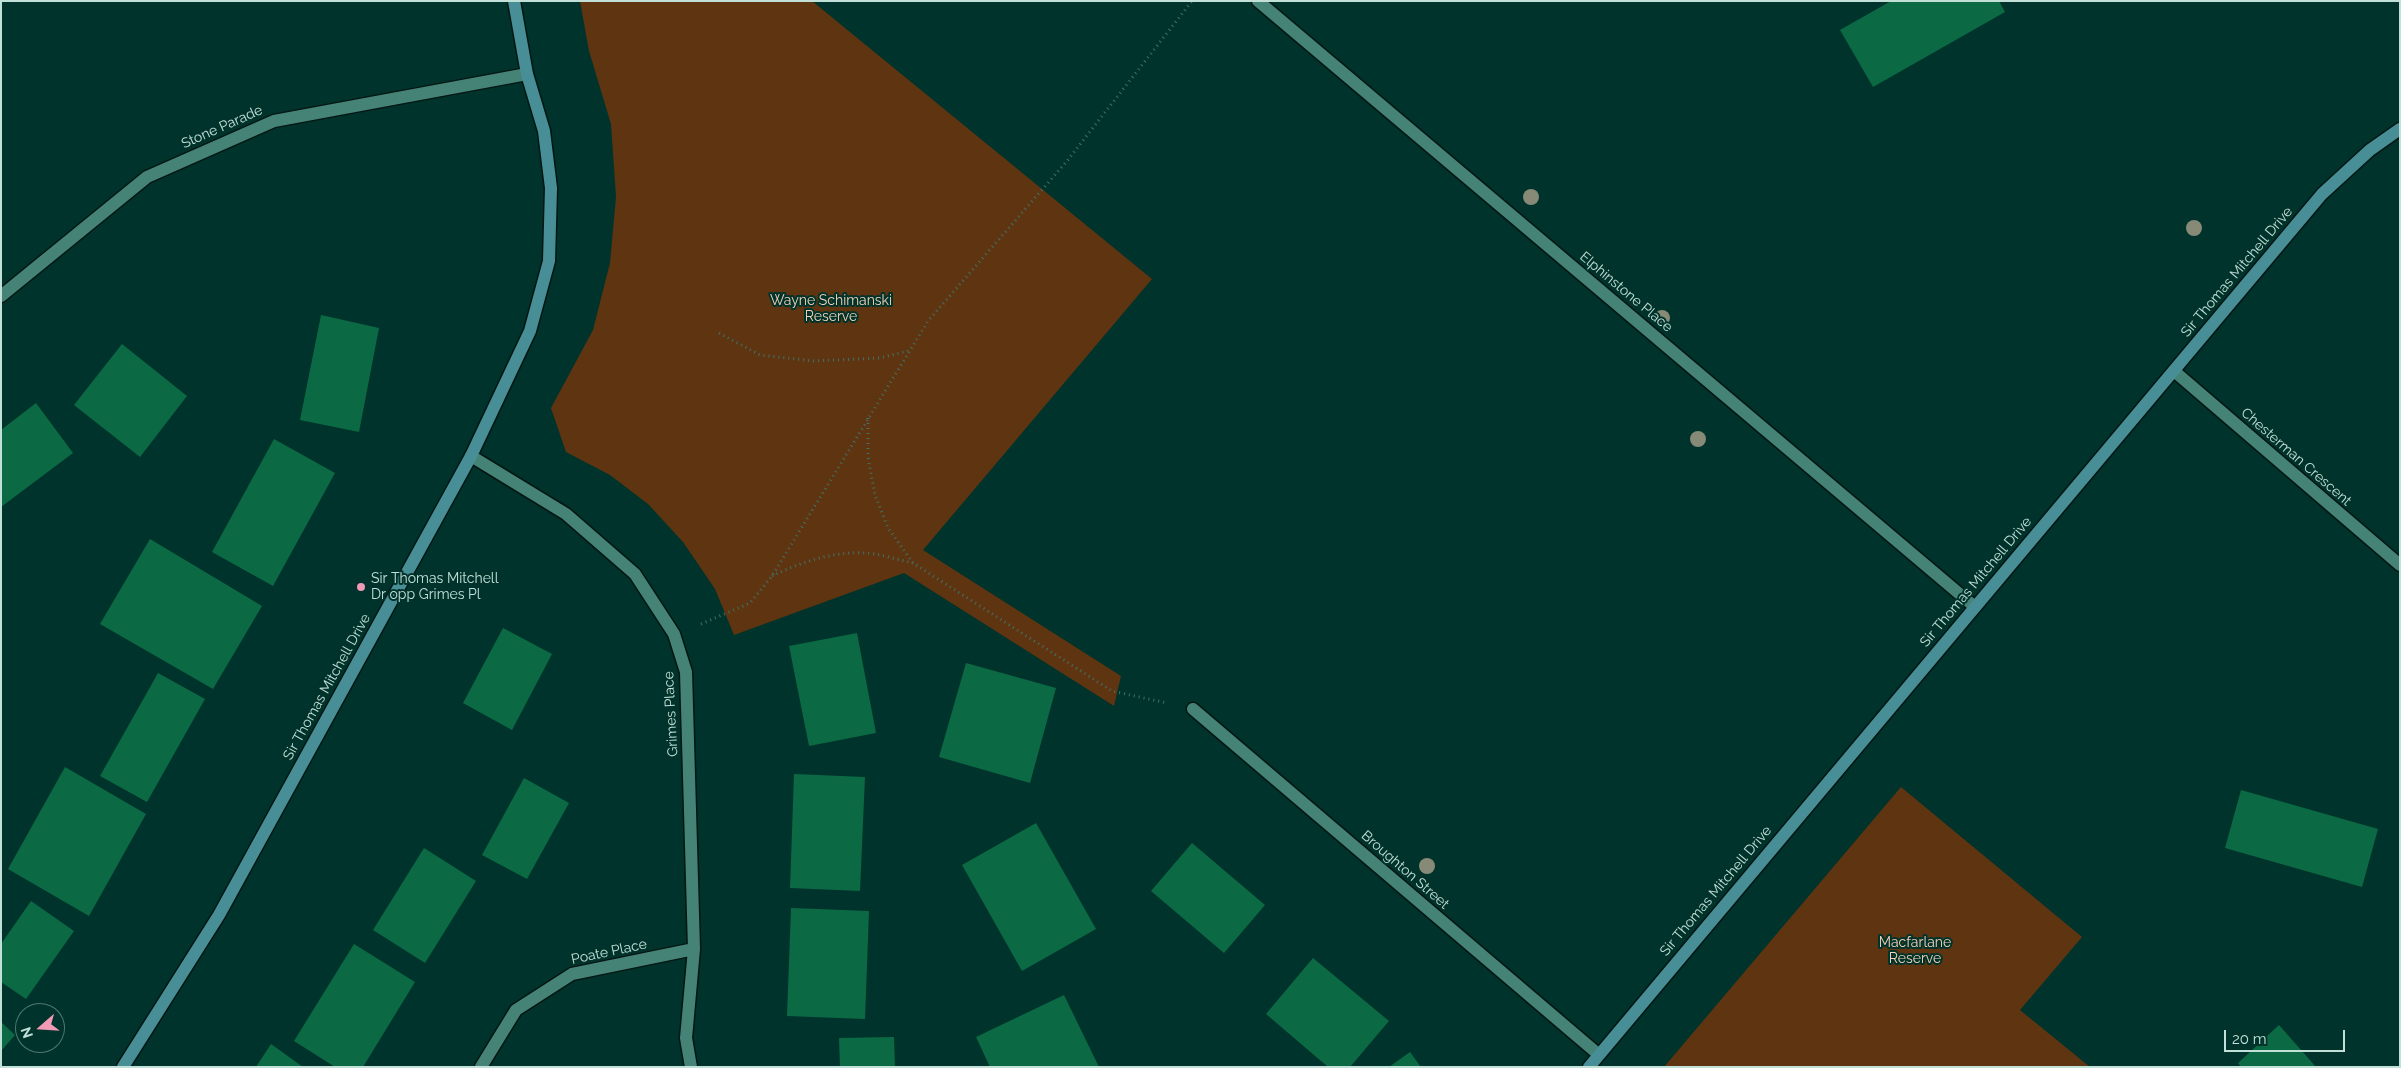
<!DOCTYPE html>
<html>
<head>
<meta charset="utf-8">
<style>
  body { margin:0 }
  #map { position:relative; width:2401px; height:1068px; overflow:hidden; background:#00332b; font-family:Raleway,sans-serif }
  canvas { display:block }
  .frame { position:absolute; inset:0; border:2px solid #c1e0d8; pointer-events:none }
  .north { position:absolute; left:15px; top:1003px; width:50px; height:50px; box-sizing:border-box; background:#00332b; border:1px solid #4d7870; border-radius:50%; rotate:251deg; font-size:14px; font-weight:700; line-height:20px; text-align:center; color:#c1e0d8 }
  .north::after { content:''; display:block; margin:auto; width:18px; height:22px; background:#f09ab6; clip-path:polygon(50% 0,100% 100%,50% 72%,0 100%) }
  .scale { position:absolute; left:2224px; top:1030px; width:121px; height:22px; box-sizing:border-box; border:2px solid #c1e0d8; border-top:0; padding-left:6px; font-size:15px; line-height:18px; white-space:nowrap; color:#c1e0d8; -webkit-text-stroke:4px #00332b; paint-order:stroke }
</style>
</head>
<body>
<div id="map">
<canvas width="2401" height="1068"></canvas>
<div class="frame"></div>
<div class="north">N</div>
<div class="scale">20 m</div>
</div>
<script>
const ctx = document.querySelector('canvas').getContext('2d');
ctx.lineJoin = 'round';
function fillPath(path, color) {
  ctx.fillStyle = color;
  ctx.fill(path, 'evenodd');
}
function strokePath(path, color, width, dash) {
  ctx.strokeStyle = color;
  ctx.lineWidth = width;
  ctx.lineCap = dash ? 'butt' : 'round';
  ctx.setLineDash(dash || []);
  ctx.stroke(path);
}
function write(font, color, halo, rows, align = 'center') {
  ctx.font = font + ' Raleway,sans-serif';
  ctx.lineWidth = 4;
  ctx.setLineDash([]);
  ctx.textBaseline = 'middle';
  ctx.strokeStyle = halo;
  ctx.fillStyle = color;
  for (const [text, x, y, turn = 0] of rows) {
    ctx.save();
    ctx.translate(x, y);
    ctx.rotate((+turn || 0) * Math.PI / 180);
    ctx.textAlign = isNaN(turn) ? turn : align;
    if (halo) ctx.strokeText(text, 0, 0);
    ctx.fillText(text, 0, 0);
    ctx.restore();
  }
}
fillPath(new Path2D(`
  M580,1H812L1152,279L923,550L1121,676L1114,706L904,573L734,635L715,589L683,542L648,504L610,475L566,452L551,408L593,330L610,263L616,197L611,124L589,51Z
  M1901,787L2082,937L2020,1010L2090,1067H1664Z`), '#5e3510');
fillPath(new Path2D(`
  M1891,1H1999L2005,12L1873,87L1840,30Z
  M321,315L379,328L359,432L300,420Z
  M122,344L187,396L140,457L74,405Z
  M36,403L73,453L1,507V430Z
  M274,439L335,473L273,586L212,552Z
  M150,539L262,606L213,689L100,624Z
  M503,628L552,654L512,730L463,703Z
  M857,633L876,733L809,746L789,646Z
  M966,663L1056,688L1030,783L939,757Z
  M158,673L205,699L147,802L100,776Z
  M65,767L146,814L89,916L8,869Z
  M794,774L865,777L860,891L790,888Z
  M524,778L569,803L527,879L482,855Z
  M2241,790L2378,829L2362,887L2225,848Z
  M1036,823L1096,929L1022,971L962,865Z
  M1192,843L1265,905L1224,953L1151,891Z
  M424,848L476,881L425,963L373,930Z
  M31,901L74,931L26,999L1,982V944Z
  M791,908L869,911L865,1019L787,1016Z
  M354,944L415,982L363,1067H335L294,1041Z
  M1313,958L1389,1021L1350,1067H1328L1266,1014Z
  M1064,995L1099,1067H990L976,1037Z
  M1,1022L15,1035L1,1051Z
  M2279,1025L2316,1067H2241L2238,1063Z
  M894,1037L895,1067H840L839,1038Z
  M271,1044L303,1067H256Z
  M1410,1052L1421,1067H1389Z`), '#0b6a43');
const street = new Path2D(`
  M1258,1L1975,607
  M1,296L147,177L274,121L527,74
  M2174,371L2400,565
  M471,456L566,514L635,574L674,634L686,672L694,949L686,1038L691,1067
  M1193,709L1598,1054
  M481,1067L516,1010L572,974L694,949`);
const secondary = new Path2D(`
  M123,1067L219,915L471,456L530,331L549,261L551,188L544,131L527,74L514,1
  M1589,1067L2322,194L2370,150L2400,129`);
strokePath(street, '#041713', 15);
strokePath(secondary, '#041713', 15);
strokePath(new Path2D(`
  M719,333L760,355L814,361L880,358L908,351
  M868,418V457L875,495L888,528L913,563L1112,691L1167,703
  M772,576C801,562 834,551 866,553C882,554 898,560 913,563
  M701,624L750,603L772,576L928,321L1067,161L1192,1`), '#447068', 3, [1, 4]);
strokePath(street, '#458376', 12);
strokePath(secondary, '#478e96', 12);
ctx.fillStyle = '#868a77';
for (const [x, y] of [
  [1531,197],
  [2194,228],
  [1662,318],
  [1698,439],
  [1427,866]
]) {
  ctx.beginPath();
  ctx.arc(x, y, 8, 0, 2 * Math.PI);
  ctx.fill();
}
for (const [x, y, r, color] of [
  [361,587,5,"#f09ab6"]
]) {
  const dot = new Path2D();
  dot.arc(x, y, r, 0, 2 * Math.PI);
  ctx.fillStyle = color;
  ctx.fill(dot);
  strokePath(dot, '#00332b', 2);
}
write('14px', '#c1e0d8', '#00332b', [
  ["Stone Parade",222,127,-24],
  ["Sir Thomas Mitchell Drive",2237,272,-50],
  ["Elphinstone Place",1626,292,40],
  ["Chesterman Crescent",2296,457,41],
  ["Sir Thomas Mitchell Drive",1976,582,-50],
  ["Sir Thomas Mitchell Drive",327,687,-61],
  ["Grimes Place",671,714,-93],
  ["Broughton Street",1405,870,41],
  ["Sir Thomas Mitchell Drive",1716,891,-50],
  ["Poate Place",609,952,-12]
]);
write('14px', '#f4d1b6', '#00332b', [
  ["Wayne Schimanski",831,301],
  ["Reserve",831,317],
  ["Macfarlane",1915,943],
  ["Reserve",1915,959]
]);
write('14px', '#c1e0d8', '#00332b', [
  ["Sir Thomas Mitchell",371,579],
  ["Dr opp Grimes Pl",371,595]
], 'left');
</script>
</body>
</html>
